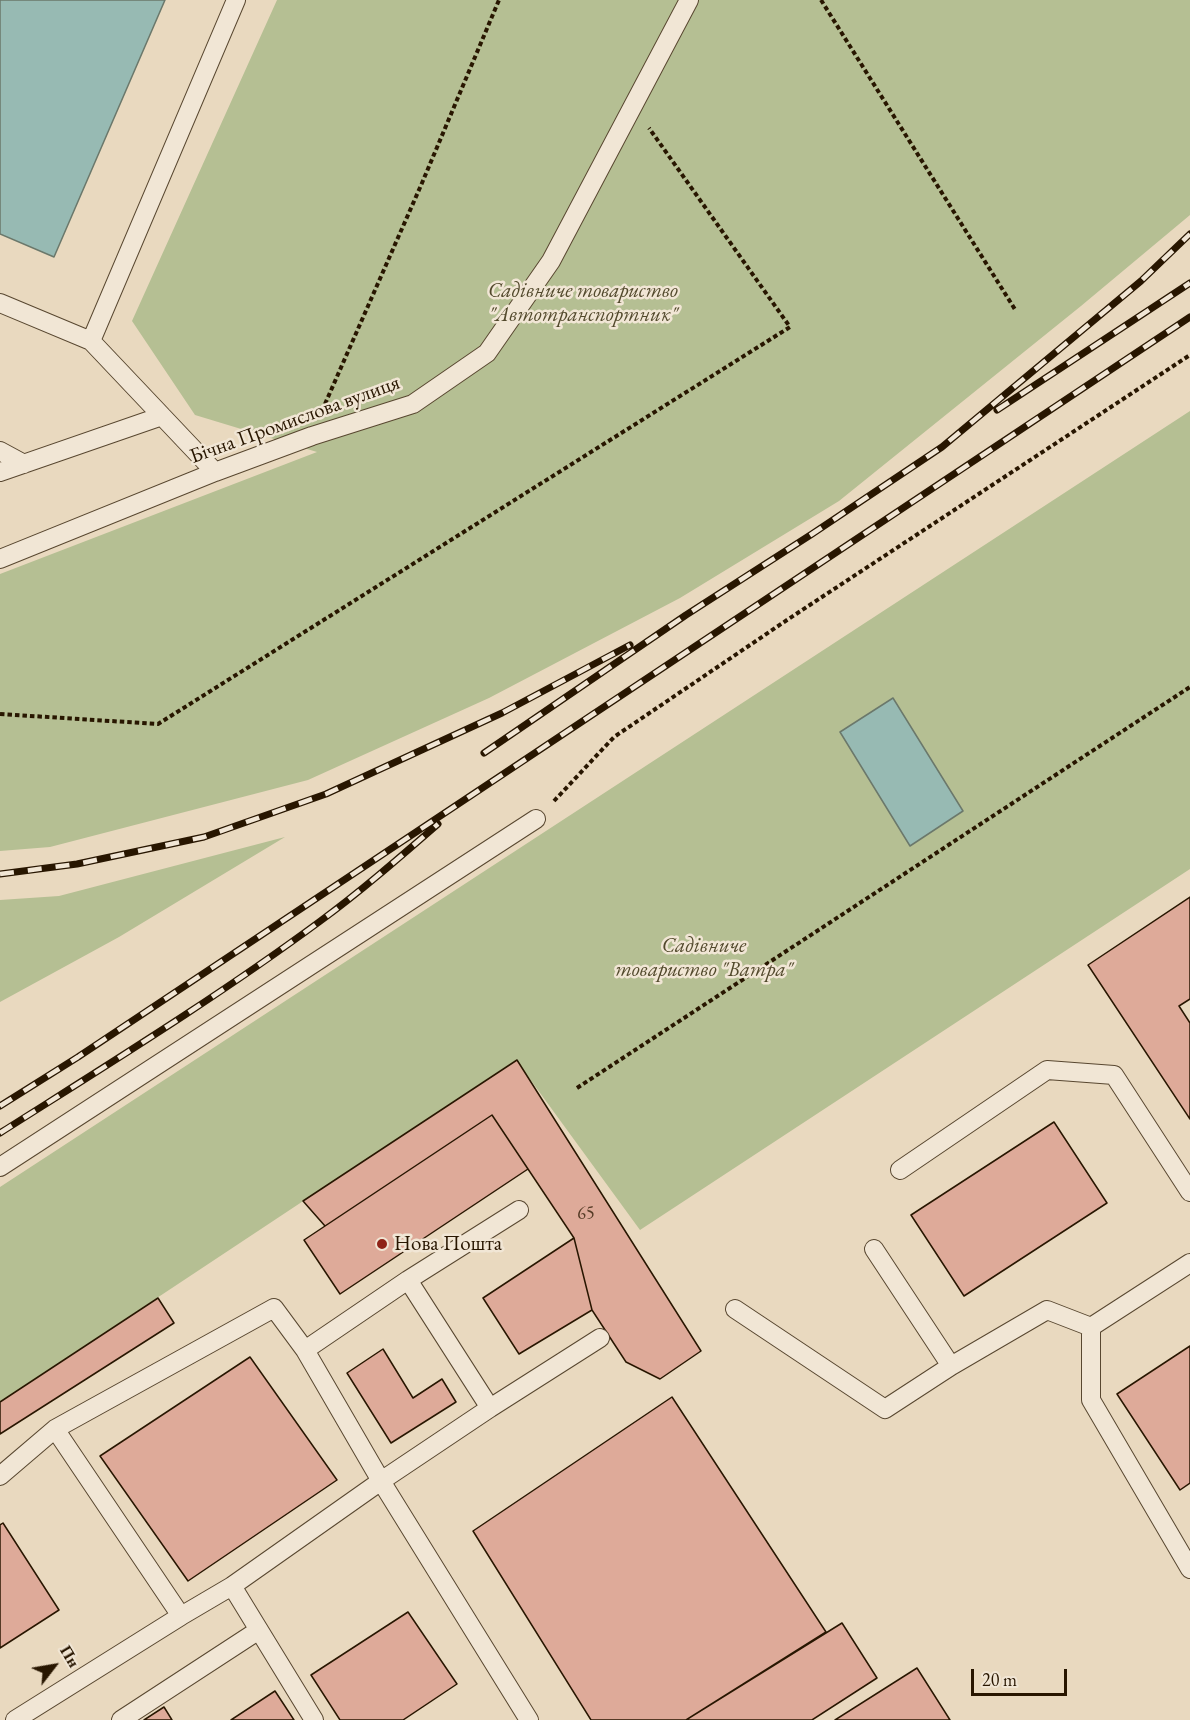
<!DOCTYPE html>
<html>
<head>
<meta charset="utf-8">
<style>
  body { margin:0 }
  #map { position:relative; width:1190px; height:1720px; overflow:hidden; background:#e9d9bf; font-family:"EB Garamond",serif }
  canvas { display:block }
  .north { position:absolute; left:24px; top:1636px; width:60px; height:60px; -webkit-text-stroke:4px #f1e6d5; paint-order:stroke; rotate:59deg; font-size:16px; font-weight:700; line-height:24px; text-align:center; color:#281600 }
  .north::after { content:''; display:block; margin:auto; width:21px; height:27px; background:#281600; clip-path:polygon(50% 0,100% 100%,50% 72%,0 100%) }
  .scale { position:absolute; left:971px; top:1669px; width:96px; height:27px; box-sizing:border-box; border:3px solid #281600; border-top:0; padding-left:8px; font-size:18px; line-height:21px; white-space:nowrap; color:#281600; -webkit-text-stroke:4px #f1e6d5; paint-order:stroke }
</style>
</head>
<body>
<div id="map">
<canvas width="1190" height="1720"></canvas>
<div class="north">Пн</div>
<div class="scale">20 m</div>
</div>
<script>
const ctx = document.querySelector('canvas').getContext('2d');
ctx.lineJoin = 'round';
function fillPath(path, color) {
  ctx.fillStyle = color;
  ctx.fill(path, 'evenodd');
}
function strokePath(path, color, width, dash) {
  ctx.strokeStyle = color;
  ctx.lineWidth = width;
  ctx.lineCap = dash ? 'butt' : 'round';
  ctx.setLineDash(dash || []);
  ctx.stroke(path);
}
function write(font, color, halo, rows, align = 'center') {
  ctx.font = font + ' "EB Garamond",serif';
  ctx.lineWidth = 5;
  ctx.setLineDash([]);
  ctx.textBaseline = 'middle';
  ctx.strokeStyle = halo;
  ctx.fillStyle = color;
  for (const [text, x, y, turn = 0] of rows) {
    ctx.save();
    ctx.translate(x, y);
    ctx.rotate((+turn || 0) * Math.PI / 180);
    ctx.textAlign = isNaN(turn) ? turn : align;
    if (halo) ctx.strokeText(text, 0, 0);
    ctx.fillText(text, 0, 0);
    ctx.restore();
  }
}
fillPath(new Path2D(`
  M277,0H1190V215L1081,306L839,501L680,598L489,698L308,780L50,847L0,851V574L317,452L195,415L132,321Z
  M1190,411V869L640,1230L516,1060L0,1402V1187Z
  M285,837L119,937L0,1002V900L59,896Z`), '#b5bf93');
const water = new Path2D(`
  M0,0H165L54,257L0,234Z
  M893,698L963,811L910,846L840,732Z`);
fillPath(water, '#97bab3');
strokePath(water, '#6b786b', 1.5);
const building = new Path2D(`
  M1190,897V999L1179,1006L1190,1023V1119L1088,965Z
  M517,1060L701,1351L660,1379L626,1362L592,1310L574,1238L492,1115L325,1226L303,1201Z
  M492,1115L528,1169L340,1294L304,1240Z
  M1054,1122L1107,1203L964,1296L911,1215Z
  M574,1238L592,1310L519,1354L483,1298Z
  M158,1298L174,1323L0,1434V1402Z
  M1190,1346V1483L1180,1490L1117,1394Z
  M383,1349L413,1398L442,1379L456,1402L391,1443L347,1373Z
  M250,1357L337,1480L188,1581L100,1456Z
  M672,1397L826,1632L686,1720H591L473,1531Z
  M3,1523L59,1610L0,1648V1525Z
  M408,1612L457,1684L403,1720H340L311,1675Z
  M842,1623L877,1678L812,1720H686Z
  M917,1668L950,1720H835Z
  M275,1691L294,1720H231Z
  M164,1707L172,1720H144Z`);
fillPath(building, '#deaa99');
strokePath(building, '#281600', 1.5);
const lane = new Path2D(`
  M0,303L91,341L215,472
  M91,341L236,0
  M0,451L24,464
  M0,472L162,416
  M0,559L215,472L312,436L413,404L487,353L551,261L689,0
  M0,1167L536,819
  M900,1170L1047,1070L1114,1075L1190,1192
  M519,1210L408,1280L305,1350L381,1481L529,1720
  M874,1249L951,1366L1047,1310L1091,1327L1190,1263
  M408,1280L490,1408
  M735,1309L885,1409L951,1366
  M1091,1327V1400L1190,1569
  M55,1429L181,1616L232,1586L381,1481L490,1408L600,1338
  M0,1476L55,1429L274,1308L305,1350
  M232,1586L314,1720
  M15,1720L181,1616
  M121,1720L259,1630`);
strokePath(lane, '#584730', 20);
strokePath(new Path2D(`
  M821,0L1016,311
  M325,404L422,183L499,0
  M0,714L158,724L790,327L649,128
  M554,801L614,737L787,620L1190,355
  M577,1088L1190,687`), '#281600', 4, [4.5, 3]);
strokePath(lane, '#f1e6d5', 18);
const rail = new Path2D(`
  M997,410L1190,283
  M484,753L686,615L812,534L942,447L1141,281L1190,234
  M0,874L77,864L204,837L326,794L502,713L630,645
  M0,1106L78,1057L1190,317
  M0,1133C107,1065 216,998 319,922C360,892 399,858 438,824`);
strokePath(rail, '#281600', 7);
strokePath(rail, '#f1e6d5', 4.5, [14]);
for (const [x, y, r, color] of [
  [382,1244,6,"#8f2418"]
]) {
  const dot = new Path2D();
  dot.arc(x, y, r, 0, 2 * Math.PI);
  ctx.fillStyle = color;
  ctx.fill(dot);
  strokePath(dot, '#f1e6d5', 2);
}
write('18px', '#563b26', null, [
  ["65",586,1214]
]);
write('italic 21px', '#52492c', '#f1e6d5', [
  ["Садівниче товариство",583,291],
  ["\"Автотранспортник\"",583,315],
  ["Садівниче",704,946],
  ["товариство \"Ватра\"",704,970]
]);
write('21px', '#281600', '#f1e6d5', [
  ["Бічна Промислова вулиця",295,420,-20]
]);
write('21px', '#281600', '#f1e6d5', [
  ["Нова Пошта",394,1244]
], 'left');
</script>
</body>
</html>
